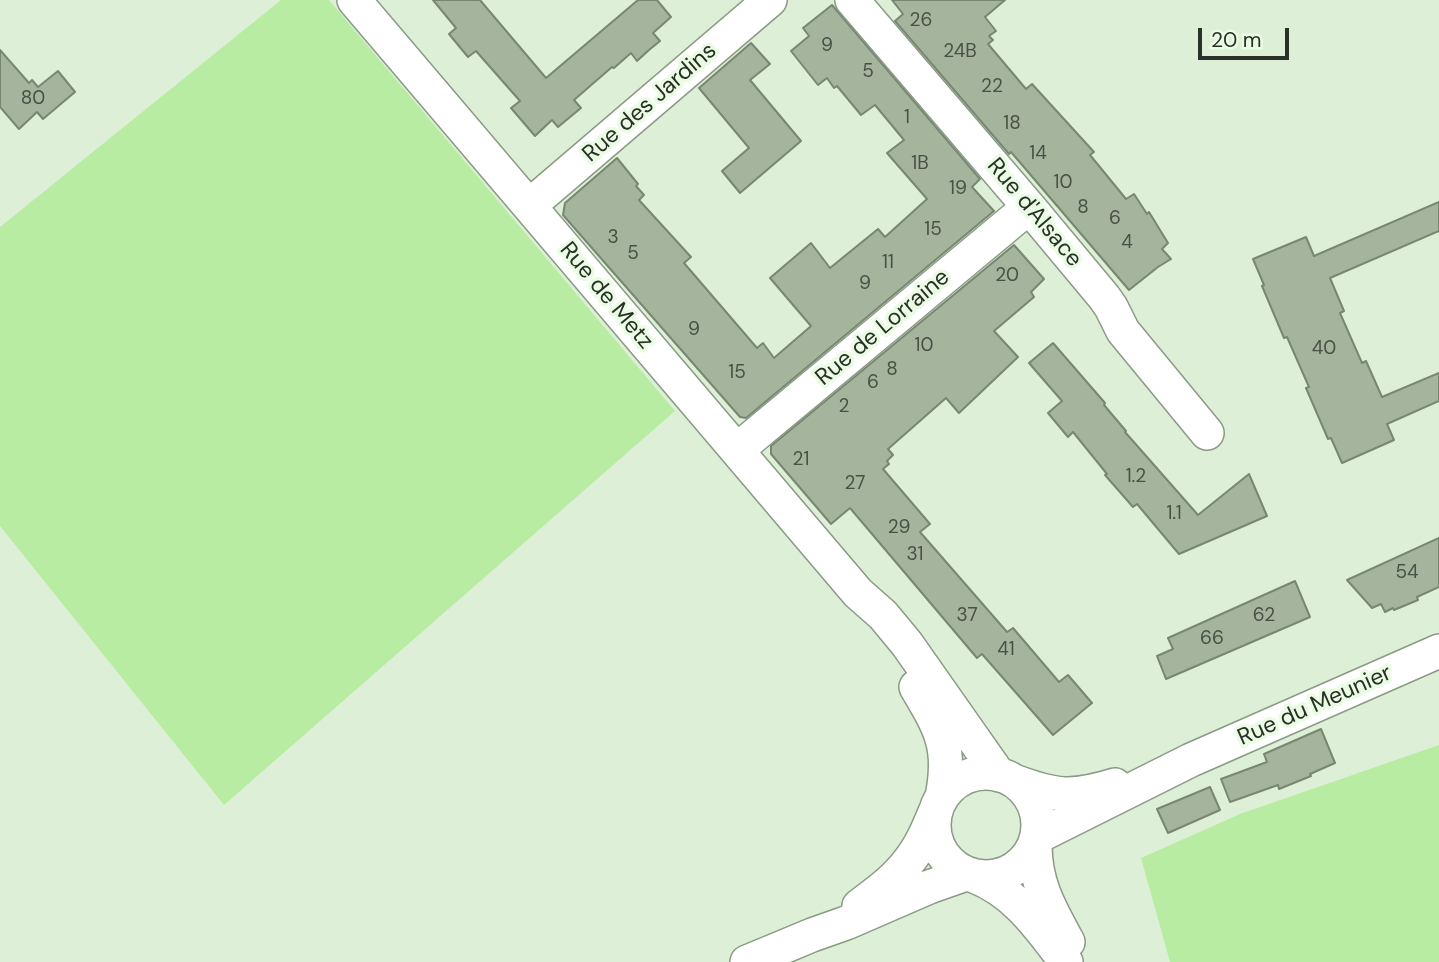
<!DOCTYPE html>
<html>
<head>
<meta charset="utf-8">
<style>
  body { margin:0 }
  #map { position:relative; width:1439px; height:962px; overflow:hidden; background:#deefd7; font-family:"DM Sans",sans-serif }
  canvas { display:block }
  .scale { position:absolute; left:1198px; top:28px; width:91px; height:32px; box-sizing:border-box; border:4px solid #293027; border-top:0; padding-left:9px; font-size:21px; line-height:24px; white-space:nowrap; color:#293027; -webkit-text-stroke:5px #ebfce4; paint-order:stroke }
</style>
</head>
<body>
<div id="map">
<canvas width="1439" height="962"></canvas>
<div class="scale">20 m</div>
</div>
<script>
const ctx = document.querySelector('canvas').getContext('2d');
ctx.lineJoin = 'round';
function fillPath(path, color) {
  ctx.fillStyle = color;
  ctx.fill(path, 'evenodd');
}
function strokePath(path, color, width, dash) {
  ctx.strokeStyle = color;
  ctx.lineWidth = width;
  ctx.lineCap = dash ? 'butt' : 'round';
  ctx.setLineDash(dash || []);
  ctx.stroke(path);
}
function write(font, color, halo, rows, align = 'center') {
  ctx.font = font + ' "DM Sans",sans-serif';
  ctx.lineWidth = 7;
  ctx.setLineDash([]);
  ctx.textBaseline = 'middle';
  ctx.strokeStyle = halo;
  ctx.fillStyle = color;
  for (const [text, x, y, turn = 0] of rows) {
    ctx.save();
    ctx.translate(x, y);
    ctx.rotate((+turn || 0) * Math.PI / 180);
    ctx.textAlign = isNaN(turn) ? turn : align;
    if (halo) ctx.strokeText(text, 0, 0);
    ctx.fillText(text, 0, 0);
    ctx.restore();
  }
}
fillPath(new Path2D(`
  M281,0H329L675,411L224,805L0,526V227Z
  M1439,745V962H1170L1141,858L1240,814Z`), '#b8eca2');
const building = new Path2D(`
  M433,0H480L546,78L638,0H657L671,17L653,33L660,41L649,50L637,61L631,53L614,68L612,67L574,100L581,108L558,127L552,120L535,136L511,108L520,101L476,51L468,57L449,34L456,28Z
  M892,0H1005L985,17L996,31L989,36L993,40L988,44L1026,89L1032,84L1094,152L1090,155L1126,199L1134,194L1147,214L1149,212L1168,243L1162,249L1171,259L1158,267L1129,290L1011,152L1009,154L895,21L903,14Z
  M832,5L980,179L972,187L994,211L746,418L740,417L563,215L565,203L617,158L638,184L636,186L644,195L639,200L691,257L684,263L757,348L763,343L774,358L811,326L770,278L811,243L830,268L878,229L885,237L927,199L887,153L904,140L875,105L861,115L837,86L834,88L827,78L818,85L791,51L809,36L803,28Z
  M751,43L770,64L750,80L801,141L740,193L722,171L749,148L699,88Z
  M0,50L29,83L32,80L38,87L58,71L75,92L43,119L37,112L19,129L0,107Z
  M1439,202V231L1330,278L1344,311L1340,313L1362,363L1366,361L1382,397L1439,373V401L1387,424L1394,440L1342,463L1331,438L1328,439L1306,388L1309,387L1287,337L1284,338L1262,286L1264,285L1253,259L1306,237L1314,256Z
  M1014,245L1044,279L1031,292L1034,297L994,331L1018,357L959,413L946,398L888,449L893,455L887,461L889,464L883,469L930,524L920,532L1007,632L1013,628L1059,682L1068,675L1092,703L1053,735L982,654L977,658L850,508L831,524L771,454V446Z
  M1053,343L1105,403L1104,405L1126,431L1125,432L1198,515L1249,474L1267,516L1179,554L1137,504L1133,507L1105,475L1107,474L1073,432L1068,437L1048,413L1062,401L1029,363Z
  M1439,538V587L1417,597L1418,600L1394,610L1393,608L1385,612L1381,604L1372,608L1347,580Z
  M1295,581L1310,617L1166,679L1157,656L1173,649L1168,638Z
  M1321,729L1335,763L1310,774L1311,776L1279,789L1278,785L1230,802L1221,779L1267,762L1264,754Z
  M1210,787L1220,810L1168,833L1157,809Z`);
fillPath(building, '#a4b49d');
strokePath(building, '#788771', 2);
const minor = new Path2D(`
  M354,0L858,593L883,615L907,644L999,775
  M852,0L1029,207L1104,297L1111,307L1123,331L1207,433
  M529,206L770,0
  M737,450L1029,207
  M916,687C941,729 952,748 942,797
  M934 825a52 52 0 1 1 104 0a52 52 0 1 1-104 0Z
  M1014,781C1056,797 1073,798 1115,785
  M1037,837L1191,760L1439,651
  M1035,845C1035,884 1050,909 1068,942
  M974,876C1016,892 1040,928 1066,962
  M859,906C876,893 896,879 909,861C921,846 928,829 935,812
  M747,962L812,935L846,923L929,887L966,874`);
strokePath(minor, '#8a9a84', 36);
strokePath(minor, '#fff', 33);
write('19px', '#485144', null, [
  ["26",921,21],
  ["9",827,46],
  ["24B",960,52],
  ["5",868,72],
  ["22",992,87],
  ["80",33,99],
  ["1",907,118],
  ["18",1012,124],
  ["14",1038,154],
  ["1B",920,164],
  ["10",1063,183],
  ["19",958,189],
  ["8",1083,208],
  ["6",1115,219],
  ["15",933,230],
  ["3",613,238],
  ["4",1127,243],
  ["5",633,254],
  ["11",888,263],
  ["20",1007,276],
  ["9",865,284],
  ["9",694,330],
  ["10",924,346],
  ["40",1324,349],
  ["8",892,370],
  ["15",737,373],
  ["6",873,383],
  ["2",844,407],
  ["21",801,460],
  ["1.2",1136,477],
  ["27",855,484],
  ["1.1",1174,514],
  ["29",899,528],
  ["31",915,555],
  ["54",1407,573],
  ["37",967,616],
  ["62",1264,616],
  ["66",1212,639],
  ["41",1006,650]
]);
write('23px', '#293027', '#ebfce4', [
  ["Rue des Jardins",650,103,-41],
  ["Rue d'Alsace",1034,213,50],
  ["Rue de Metz",606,296,50],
  ["Rue de Lorraine",883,328,-40],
  ["Rue du Meunier",1315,706,-24]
]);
</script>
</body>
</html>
